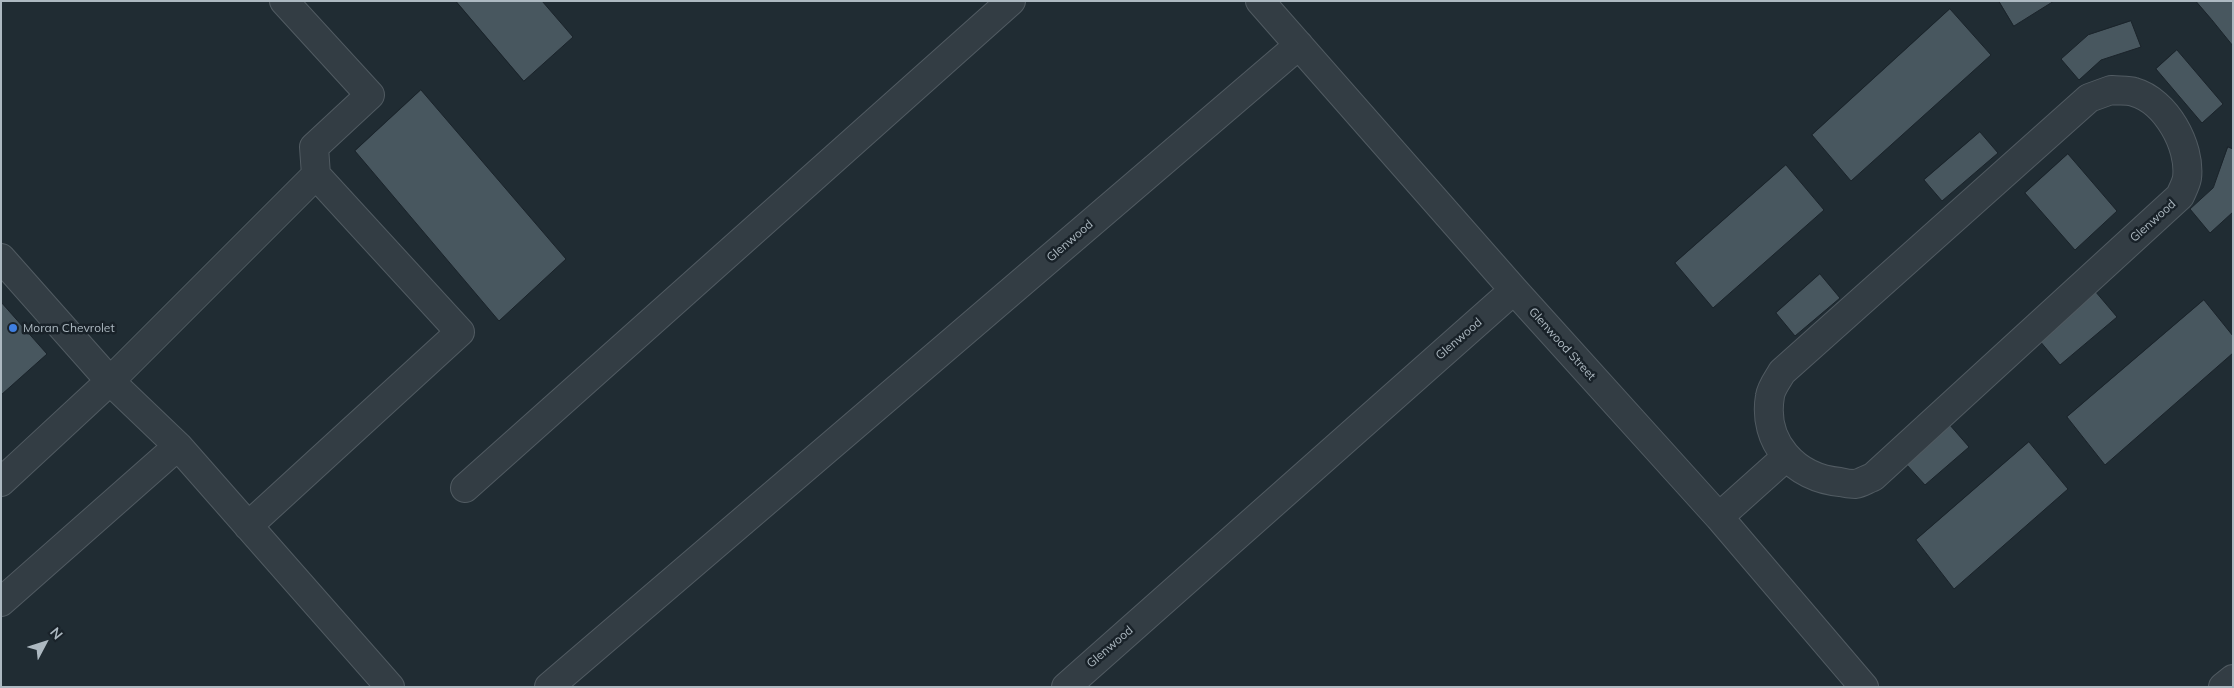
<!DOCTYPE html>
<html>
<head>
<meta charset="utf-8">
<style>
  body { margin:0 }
  #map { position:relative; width:2234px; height:688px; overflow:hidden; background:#202c33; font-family:Mulish,sans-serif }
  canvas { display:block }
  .frame { position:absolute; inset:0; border:2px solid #adb9c1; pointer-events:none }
  .north { position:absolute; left:20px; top:618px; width:50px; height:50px; -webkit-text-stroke:4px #192229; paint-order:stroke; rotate:50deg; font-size:14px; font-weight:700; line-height:20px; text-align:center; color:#adb9c1 }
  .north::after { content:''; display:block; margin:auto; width:18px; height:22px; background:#adb9c1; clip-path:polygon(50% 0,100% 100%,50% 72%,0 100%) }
</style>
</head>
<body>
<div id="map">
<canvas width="2234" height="688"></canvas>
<div class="frame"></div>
<div class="north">N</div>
</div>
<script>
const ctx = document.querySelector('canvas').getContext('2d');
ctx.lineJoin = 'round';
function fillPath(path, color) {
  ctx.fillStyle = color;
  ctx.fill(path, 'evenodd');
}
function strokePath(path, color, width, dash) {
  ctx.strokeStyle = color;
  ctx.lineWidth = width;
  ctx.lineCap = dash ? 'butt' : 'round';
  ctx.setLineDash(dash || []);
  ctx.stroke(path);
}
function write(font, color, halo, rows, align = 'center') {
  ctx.font = font + ' Mulish,sans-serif';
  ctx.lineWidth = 5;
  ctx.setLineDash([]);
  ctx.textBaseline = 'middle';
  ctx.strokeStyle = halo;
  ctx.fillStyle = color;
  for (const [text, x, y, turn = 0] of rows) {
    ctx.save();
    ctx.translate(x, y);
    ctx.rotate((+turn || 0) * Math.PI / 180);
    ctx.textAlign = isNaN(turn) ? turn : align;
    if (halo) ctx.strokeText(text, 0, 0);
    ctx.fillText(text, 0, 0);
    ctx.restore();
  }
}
const building = new Path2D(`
  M456,1H542L573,37L524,81Z
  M1999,1H2054L2014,26Z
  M2196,1H2233V46L2212,20Z
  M1950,9L1991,55L1851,181L1812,135Z
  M2131,21L2141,47L2101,60L2079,80L2061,59L2088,35Z
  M2177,50L2223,104L2202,123L2156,69Z
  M421,90L566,259L499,321L355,151Z
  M1980,132L1998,153L1942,201L1924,180Z
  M2228,147L2233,149V212L2210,233L2190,209L2213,188Z
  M2068,154L2117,211L2075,250L2025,193Z
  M1786,165L1824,210L1713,308L1675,263Z
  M1820,274L1840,298L1795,336L1776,313Z
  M2095,291L2117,317L2060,365L2039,340Z
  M2204,300L2233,336V353L2105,465L2067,417Z
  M1,302L47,354L1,395Z
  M1949,424L1969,447L1925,485L1906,464Z
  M2029,442L2068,489L1954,589L1916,540Z`);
fillPath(building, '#48575f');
strokePath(building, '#1b242b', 1);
const minor = new Path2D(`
  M1260,1L1514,290L1719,517L1864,687
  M2111,90C2119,91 2128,90 2134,92C2166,101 2191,146 2187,178C2186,184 2182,191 2180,196L1873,477C1867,479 1861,483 1855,484C1850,484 1844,483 1840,482C1795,478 1762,442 1770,396C1771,388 1778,379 1782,372L2089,98Z
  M316,175L110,381L178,446L390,687
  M1,258L110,381L1,482
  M465,488L1011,1
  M1719,517L1786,457
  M248,526L460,332L316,175L314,147L370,95L284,1
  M1,602L178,446
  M549,687L1299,45
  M1066,687L1514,290
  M2223,687L2233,679`);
strokePath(minor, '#515b62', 30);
strokePath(minor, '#333d44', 28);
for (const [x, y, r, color] of [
  [13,328,5,"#3f7fe0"]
]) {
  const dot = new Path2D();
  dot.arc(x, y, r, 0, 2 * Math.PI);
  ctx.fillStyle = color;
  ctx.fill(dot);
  strokePath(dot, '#192229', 2);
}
write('12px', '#adb9c1', '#192229', [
  ["Glenwood",2153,221,-42],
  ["Glenwood",1070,241,-41],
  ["Glenwood",1459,339,-41],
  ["Glenwood Street",1562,344,48],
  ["Glenwood",1110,647,-41]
]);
write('12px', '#adb9c1', '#192229', [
  ["Moran Chevrolet",23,328]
], 'left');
</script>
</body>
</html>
